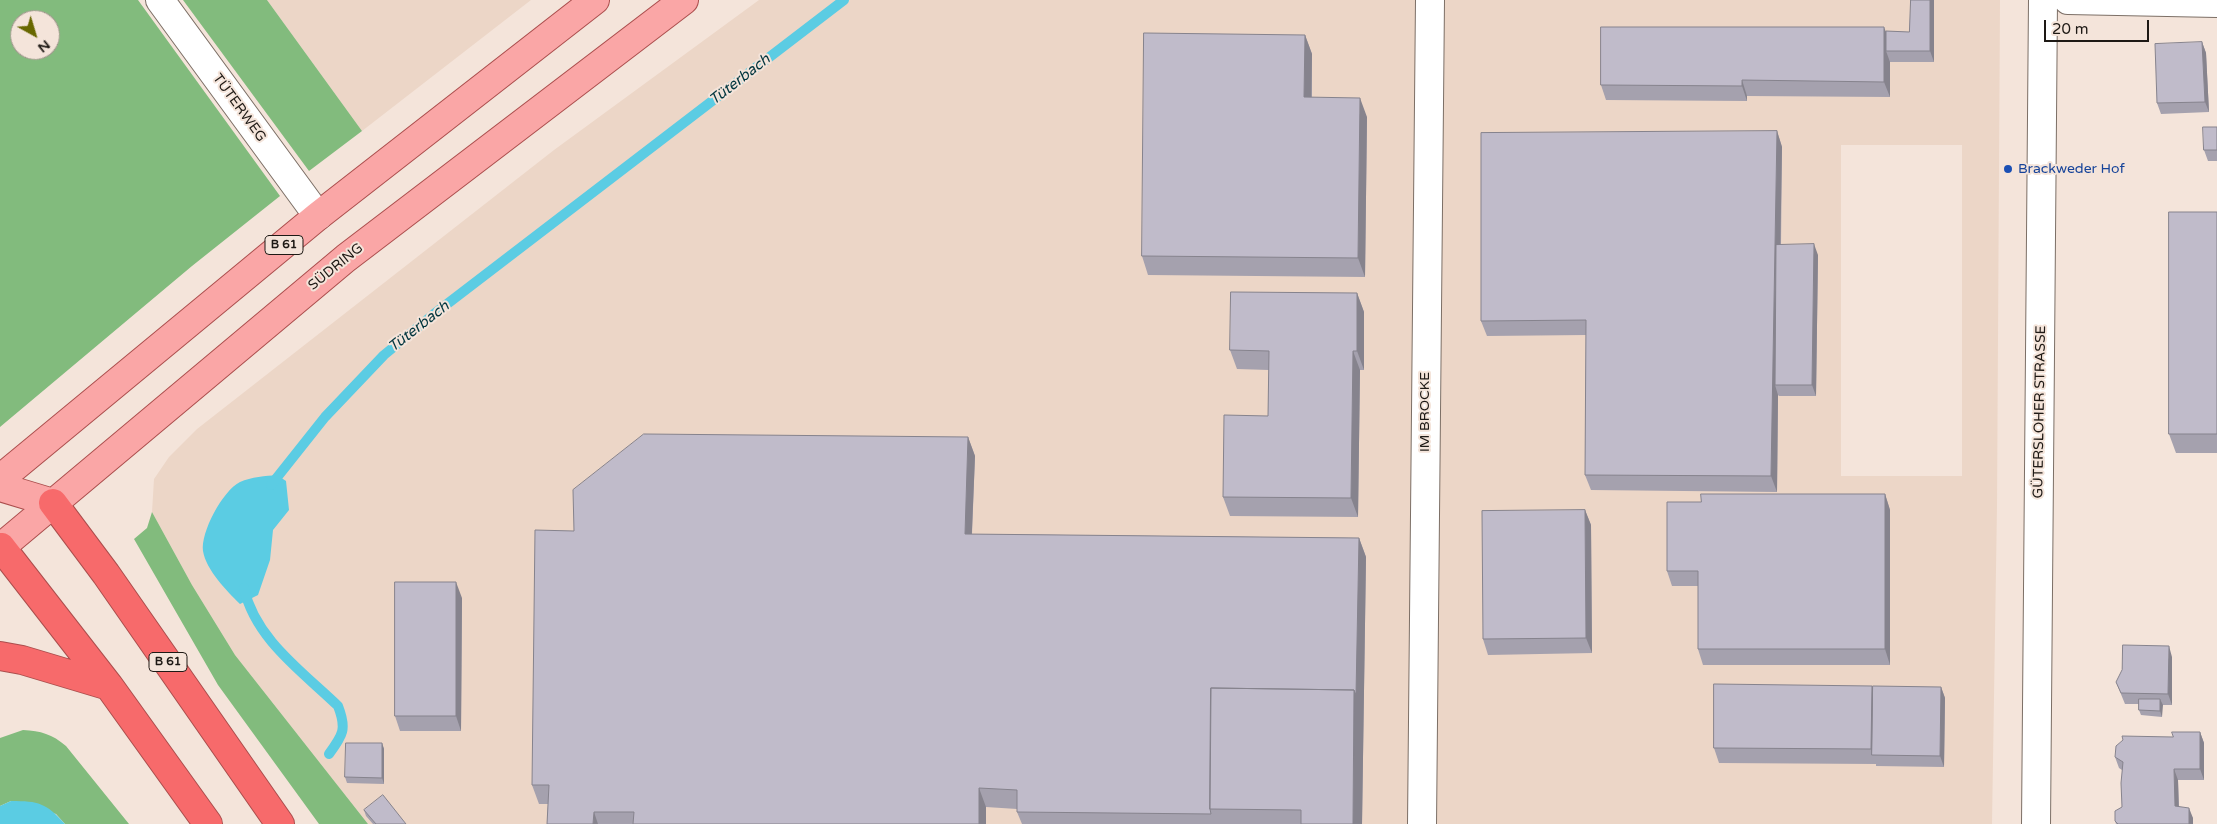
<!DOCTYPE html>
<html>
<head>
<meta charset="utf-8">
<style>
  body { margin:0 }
  #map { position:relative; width:2217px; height:824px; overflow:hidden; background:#f4e4da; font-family:"Varela Round",sans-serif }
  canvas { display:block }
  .north { position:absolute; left:10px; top:10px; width:50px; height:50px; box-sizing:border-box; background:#f4e4da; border:1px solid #9e938b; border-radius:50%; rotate:141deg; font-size:14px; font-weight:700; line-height:20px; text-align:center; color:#1e1915 }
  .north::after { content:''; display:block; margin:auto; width:18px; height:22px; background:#686700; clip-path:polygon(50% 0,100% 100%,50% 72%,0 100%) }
  .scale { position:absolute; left:2044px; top:20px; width:105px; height:22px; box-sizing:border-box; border:2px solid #1e1915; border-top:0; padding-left:6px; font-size:15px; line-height:18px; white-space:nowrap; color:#1e1915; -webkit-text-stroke:4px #f4e4da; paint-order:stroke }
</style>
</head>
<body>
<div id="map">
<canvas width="2217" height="824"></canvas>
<div class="north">N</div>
<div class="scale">20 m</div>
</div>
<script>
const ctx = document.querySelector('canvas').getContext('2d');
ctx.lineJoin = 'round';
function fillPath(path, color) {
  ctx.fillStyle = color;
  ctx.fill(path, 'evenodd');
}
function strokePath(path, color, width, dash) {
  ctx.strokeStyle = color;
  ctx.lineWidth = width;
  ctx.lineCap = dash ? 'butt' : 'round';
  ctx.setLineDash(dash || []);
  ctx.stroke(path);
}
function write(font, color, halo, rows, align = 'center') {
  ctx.font = font + ' "Varela Round",sans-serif';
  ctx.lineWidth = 4;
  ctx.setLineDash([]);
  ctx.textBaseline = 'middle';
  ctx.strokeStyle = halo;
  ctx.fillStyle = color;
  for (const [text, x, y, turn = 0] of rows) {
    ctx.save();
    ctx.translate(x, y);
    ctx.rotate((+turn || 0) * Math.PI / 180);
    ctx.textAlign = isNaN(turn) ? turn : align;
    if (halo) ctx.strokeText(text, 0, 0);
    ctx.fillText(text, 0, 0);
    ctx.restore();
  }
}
fillPath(new Path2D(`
  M267,0H531L362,131Z
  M759,0H2000L1997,506L1992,824H368L235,655L192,585L152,512L154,479L169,457L197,429L554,150ZM1841,145H1962V476H1841Z`), '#ecd6c7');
fillPath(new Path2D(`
  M0,0H138L280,196L192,266L0,427ZM20,20H50V50H20Z
  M183,0H267L362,131L309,171Z
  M152,512L192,585L235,655L368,824H319L218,685L134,539L147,528Z
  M23,730C41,731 52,734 66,746L129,824H65L56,814L11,801L0,806V738Z`), '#82bb7d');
fillPath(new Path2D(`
  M277,475L286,481L289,510L273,530L270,560L258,595L240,604C227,591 206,570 203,551C200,533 223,490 240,482C251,477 266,476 277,475Z
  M11,801C39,801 46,803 65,824H0V806Z`), '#5bcce3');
strokePath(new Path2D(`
  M271,485L325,417L384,355L434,314L844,0
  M244,588C255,639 303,672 338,706C347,729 343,735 329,754`), '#5bcce3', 10);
const minor = new Path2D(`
  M160,0L318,216
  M2068,0L2217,3
  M1422,824L1430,0
  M2036,824L2043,0`);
const major = new Path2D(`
  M0,479L318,216L595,0
  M0,487L53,503
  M0,548L346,258L684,0`);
const highway = new Path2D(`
  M53,503L106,574L280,824
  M1,547L109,686L208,824
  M0,656L22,660L109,686`);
strokePath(minor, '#7c6f66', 30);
strokePath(major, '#ab4e4d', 30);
strokePath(highway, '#ab4e4d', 30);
strokePath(minor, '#fff', 28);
strokePath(major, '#faa6a6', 28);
strokePath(highway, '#f76a6b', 28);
fillPath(new Path2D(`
  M1934,0V62H1890V97L1747,96V101L1606,100L1601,85L1886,31L1909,32Z
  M1305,35L1312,54V97L1367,117L1365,277L1148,275L1142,256Z
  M2202,42L2206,53L2209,112L2161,114L2157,103Z
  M2217,127V161H2208L2204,150Z
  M1777,131L1782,147L1781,245L1818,255L1816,396H1779L1778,395L1777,492L1591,490L1585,475L1586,335L1487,336L1481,321Z
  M2217,212V453H2176L2169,434Z
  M1357,293L1364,312V370H1360L1358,517L1230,516L1223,497L1268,416L1269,370L1237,369L1230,350Z
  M968,437L975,456L972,534L1359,538L1366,557L1362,824H1022L1017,812V809L986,807V824H547L548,804H539L532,785L574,531Z
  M1885,494L1890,510V665H1703L1698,649V586H1672L1667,571L1701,502Z
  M1585,510L1591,525L1592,653L1488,655L1483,639Z
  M462,598L461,731H400L395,716Z
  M2172,657V705H2162V717L2141,715L2139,710V704H2125L2116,682Z
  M1941,687L1945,698L1944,767L1876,766V764L1719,763L1714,748L1873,691Z
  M2200,732L2204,743V780H2178L2179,806L2193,818V824H2116L2115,821L2122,807V770L2119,768L2115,757L2173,737Z
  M382,743L384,749V784L347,783L345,777Z
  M364,810L406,824H373L366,816Z`), '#a5a1ae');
fillPath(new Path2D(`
  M1930,0H1934V62L1930,51Z
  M1884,27L1890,42L1886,51L1890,62V97L1884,82Z
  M1305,35L1312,54L1311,116L1304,97Z
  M2202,42L2206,53L2209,112L2205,102Z
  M1742,80L1747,96V101L1742,86Z
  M1360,98L1367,117L1365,277L1358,258Z
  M1777,131L1782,147L1778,385H1775L1778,395L1777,492L1771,476Z
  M1814,244L1818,255L1816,396L1812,385Z
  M1357,293L1364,312V370L1357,351Z
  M1353,351L1360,370L1358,517L1351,498Z
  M968,437L975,456L971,553L965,534Z
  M1885,494L1890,510V665L1885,649Z
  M1585,510L1591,525L1592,653L1586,638Z
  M1359,538L1366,557L1362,824H1353L1354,690Z
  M456,582L462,598L461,731L456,716Z
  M2169,646L2172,657V705L2168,694Z
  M1872,686L1877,702L1873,755L1871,749Z
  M1941,687L1945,698L1944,767L1940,756Z
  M2160,699L2163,705L2162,717L2160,711Z
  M2200,732L2204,743V780L2200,769Z
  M382,743L384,749V784L382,778Z
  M2174,769L2178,780L2179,817L2175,806Z
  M979,788L986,807V824H979Z
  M2189,808L2193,818V824H2189Z
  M594,812L598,824H593Z`), '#86838d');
const building = new Path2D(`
  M1911,0H1930V51H1886V31L1909,32Z
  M1601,27H1884V82L1742,80V86L1601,85Z
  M1144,33L1305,35L1304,97L1360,98L1358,258L1142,256Z
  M2202,42L2205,102L2157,103L2155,44Z
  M2203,127H2217V150H2204Z
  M1777,131L1771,476L1585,475L1586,320L1481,321V133Z
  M2169,212H2217V434H2169Z
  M1814,244L1812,385H1775L1776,245Z
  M1231,292L1357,293V351H1353L1351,498L1223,497L1224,415L1268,416L1269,351L1230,350Z
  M644,434L968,437L965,534L1359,538L1356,695L1354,690L1211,688L1210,809L1211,814L1017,812V790L979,788V824H633L634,812H594L593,824H547L549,785H532L535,530L574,531L573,490Z
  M1701,494H1885V649H1698V571H1667V502H1701Z
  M1585,510L1586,638L1483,639L1482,511Z
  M395,582H456V716H395Z
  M2123,645L2169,646L2168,694L2121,693L2116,682L2122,670Z
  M1714,684L1872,686L1871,749L1714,748Z
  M1873,686L1941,687L1940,756L1872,755Z
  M1211,688L1354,690L1353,824H1301V810L1210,809Z
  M2139,699H2160V711L2139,710Z
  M2172,732H2200V769H2174L2175,806L2189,808V824H2118L2115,821V811L2122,807L2121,783L2123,762L2115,757L2116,746L2123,740L2122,736L2173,737Z
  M346,743H382V778L345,777Z
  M383,795L406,824H376L364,810Z`);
fillPath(building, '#c0bbca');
strokePath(building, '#86838d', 1);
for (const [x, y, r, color] of [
  [2008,169,5,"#1a4fb4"]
]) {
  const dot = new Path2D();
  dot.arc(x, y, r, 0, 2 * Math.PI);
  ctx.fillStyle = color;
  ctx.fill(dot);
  strokePath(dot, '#f4e4da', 2);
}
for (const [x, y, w] of [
  [284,245,38],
  [168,662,38]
]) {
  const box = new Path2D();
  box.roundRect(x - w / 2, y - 9.5, w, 19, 4);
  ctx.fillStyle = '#f4e4da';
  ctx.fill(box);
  strokePath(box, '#1e1915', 1);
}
write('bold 12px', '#1e1915', null, [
  ["B 61",284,245],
  ["B 61",168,662]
]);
write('14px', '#1e1915', '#f4e4da', [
  ["TÜTERWEG",239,108,54],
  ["SÜDRING",336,267,-39],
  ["IM BROCKE",1425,412,-90],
  ["GÜTERSLOHER STRASSE",2040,412,-89]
]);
write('14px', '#164399', '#f4e4da', [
  ["Brackweder Hof",2018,169]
], 'left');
write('italic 15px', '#00353e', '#f4e4da', [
  ["Tüterbach",740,80,-38],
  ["Tüterbach",419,327,-38]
]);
</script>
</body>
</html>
